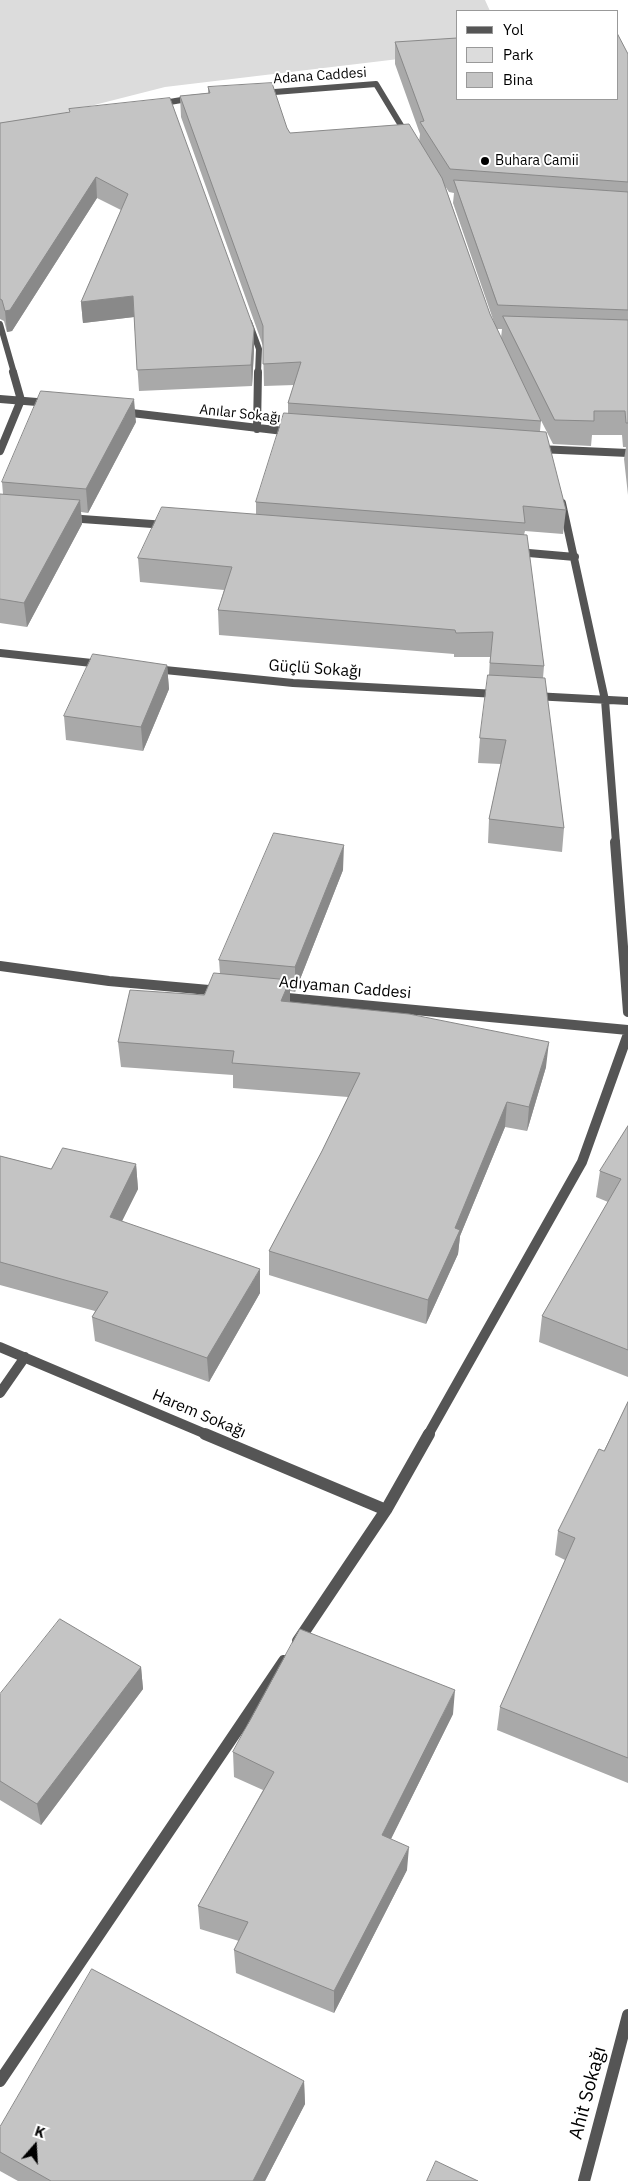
<!DOCTYPE html>
<html>
<head>
<meta charset="utf-8">
<style>
  body { margin:0 }
  #map { position:relative; width:628px; height:2181px; overflow:hidden; background:#fff; font-family:"IBM Plex Sans",sans-serif }
  canvas { display:block }
  .legend { position:absolute; left:456px; top:10px; width:162px; height:90px; box-sizing:border-box; background:#fff; border:1px solid #999; margin:0; padding:6px 9px; list-style:none; font-size:15px; color:#000 }
  .legend li { display:flex; align-items:center; gap:10px; height:25px }
  .legend b { width:25px; border:1px solid #999 }
  .north { position:absolute; left:10px; top:2121px; width:50px; height:50px; -webkit-text-stroke:4px #fff; paint-order:stroke; rotate:19deg; font-size:14px; font-weight:700; line-height:20px; text-align:center; color:#000 }
  .north::after { content:''; display:block; margin:auto; width:18px; height:22px; background:#000; clip-path:polygon(50% 0,100% 100%,50% 72%,0 100%) }
</style>
</head>
<body>
<div id="map">
<canvas width="628" height="2181"></canvas>
<ul class="legend">
<li><b style="height:6px;background:#555"></b>Yol</li>
<li><b style="height:14px;background:#dcdcdc"></b>Park</li>
<li><b style="height:14px;background:#c4c4c4"></b>Bina</li>
</ul>
<div class="north">K</div>
</div>
<script>
const ctx = document.querySelector('canvas').getContext('2d');
ctx.lineJoin = 'round';
function fillPath(path, color) {
  ctx.fillStyle = color;
  ctx.fill(path, 'evenodd');
}
function strokePath(path, color, width, dash) {
  ctx.strokeStyle = color;
  ctx.lineWidth = width;
  ctx.lineCap = dash ? 'butt' : 'round';
  ctx.setLineDash(dash || []);
  ctx.stroke(path);
}
function write(font, color, halo, rows, align = 'center') {
  ctx.font = font + ' "IBM Plex Sans",sans-serif';
  ctx.lineWidth = 4;
  ctx.setLineDash([]);
  ctx.textBaseline = 'middle';
  ctx.strokeStyle = halo;
  ctx.fillStyle = color;
  for (const [text, x, y, turn = 0] of rows) {
    ctx.save();
    ctx.translate(x, y);
    ctx.rotate((+turn || 0) * Math.PI / 180);
    ctx.textAlign = isNaN(turn) ? turn : align;
    if (halo) ctx.strokeText(text, 0, 0);
    ctx.fillText(text, 0, 0);
    ctx.restore();
  }
}
fillPath(new Path2D(`
  M0,0H485L490,11H457V52L165,87L0,129Z`), '#dcdcdc');
strokePath(new Path2D(`
  M262,93L376,84L408,137
  M158,104L193,98
  M249,322L259,349L258,373
  M0,324L14,373`), '#555', 6);
strokePath(new Path2D(`
  M0,399L49,403
  M123,412L292,432
  M257,429L258,372
  M538,449L628,453
  M0,451L21,400L13,372
  M562,503L605,700L616,843
  M68,518L166,525
  M517,552L575,557
  M0,653L101,664
  M155,669L293,683L497,694
  M534,696L628,701`), '#555', 8);
strokePath(new Path2D(`
  M615,842L628,1012
  M0,966L109,981L220,991
  M277,997L628,1030
  M0,1347L208,1435
  M0,1393L25,1357
  M428,1435L582,1162L628,1034`), '#555', 10);
strokePath(new Path2D(`
  M205,1434L386,1510
  M298,1641L386,1510L429,1434
  M0,2081L284,1661
  M584,2181L628,2015`), '#555', 12);
fillPath(new Path2D(`
  M395,42L628,54V495L624,459L626,447H623L622,435H592L591,446L553,444L521,381L541,421L540,431L566,510L563,534L525,531L524,535L544,666L543,678L564,828L562,852L488,843L489,819L501,764L478,763L480,738L489,675L490,657H454V654L219,635L218,610L224,590L140,582L138,558L256,514V502L288,414V403L294,385L264,386L263,346L181,117L180,96L208,93V87L287,128L290,133L419,142L420,134L395,64ZM445,186L449,192L454,193L453,203L496,328L490,314ZM497,329H502L501,338Z
  M69,109L254,329V350L252,386L139,391L134,317L83,323L81,302L121,210L97,198L12,331L7,332L4,321L0,319V123L70,112Z
  M136,422L88,513L81,512L82,524L27,627L0,623V494H3L2,482Z
  M167,665L169,689L143,751L66,740L64,716Z
  M343,870L295,992L290,991V1002L546,1067L527,1131L505,1127L460,1236L458,1254L426,1324L269,1275V1251L322,1151L348,1097L233,1088V1075L121,1067L118,1042L204,995L220,974L219,960Z
  M628,1126V1377L539,1342L542,1316L608,1202L596,1197L600,1171Z
  M0,1156L51,1169L136,1164L138,1189L122,1221L260,1293L209,1382L95,1341L92,1317L95,1311L0,1285Z
  M628,1402V1783L497,1730L500,1707L565,1560L555,1555L558,1531L604,1451Z
  M141,1667L143,1689L41,1825L0,1800V1694Z
  M453,1714L391,1839L407,1870L334,2013L236,1973L234,1950L239,1941L200,1929L198,1906L263,1790L234,1777L233,1752Z
  M304,2081L305,2104L265,2181H18L0,2171V2127Z`), '#a9a9a9');
fillPath(new Path2D(`
  M96,177L97,198L12,331L7,332L5,311Z
  M133,296L134,317L83,323L81,302Z
  M254,329V350L252,386L251,365Z
  M134,399L136,422L88,513L86,489Z
  M80,500L82,524L27,627L24,603Z
  M167,665L169,689L143,751L141,727Z
  M344,845L343,870L295,992V967Z
  M290,980V1005L281,1001Z
  M549,1042L546,1067L527,1131L529,1107Z
  M507,1102L505,1127L460,1236L458,1254L426,1324L428,1300L455,1228Z
  M136,1164L138,1189L112,1241L110,1217Z
  M260,1269V1293L209,1382L207,1358Z
  M141,1667L143,1689L41,1825L37,1804Z
  M455,1690L453,1714L381,1859L382,1835Z
  M409,1847L407,1870L334,2013V1991Z
  M304,2081L305,2104L265,2181H253Z`), '#898989');
const building = new Path2D(`
  M617,33L628,54V182L450,169L420,122L424,121L395,42L457,38V99H617Z
  M272,83L287,128L290,133L409,124L442,178L490,314L541,421L288,403L301,362L263,364V326L180,96L210,93L208,87Z
  M170,98L254,329L251,365L137,370L133,296L81,302L128,194L96,177L10,310L5,311L2,300L0,299V123L70,112L69,109Z
  M454,180L628,192V310L498,305Z
  M503,316L628,320V423H626L625,411H594V421L555,420Z
  M41,391L134,399L86,489L2,482Z
  M284,413L546,432L566,510L523,506L525,523L256,502Z
  M0,494L80,500L24,603L0,599Z
  M162,507L527,535L544,666L490,663L493,632L456,633L455,630L218,610L232,567L138,558Z
  M93,654L167,665L141,727L64,716Z
  M488,675L545,678L564,828L489,819L506,740L480,738Z
  M274,833L344,845L295,967L219,960Z
  M214,973L290,980L281,1001L409,1014L549,1042L529,1107L507,1102L455,1228L460,1230L428,1300L269,1251L322,1151L360,1073L232,1063L234,1051L118,1042L130,990L204,995Z
  M628,1126V1350L542,1316L621,1179L600,1171Z
  M63,1148L136,1164L110,1217L260,1269L207,1358L92,1317L108,1292L0,1262V1156L51,1169Z
  M628,1402V1758L500,1707L575,1538L558,1531L599,1449L604,1451Z
  M60,1619L141,1667L37,1804L0,1781V1694Z
  M300,1629L455,1690L382,1835L409,1847L334,1991L234,1950L248,1922L198,1906L274,1772L233,1752Z
  M92,1969L304,2081L253,2181H51L0,2152V2127Z
  M436,2161L478,2181H427Z`);
fillPath(building, '#c4c4c4');
strokePath(building, '#898989', 1);
for (const [x, y, r, color] of [
  [485,161,5,"#000"]
]) {
  const dot = new Path2D();
  dot.arc(x, y, r, 0, 2 * Math.PI);
  ctx.fillStyle = color;
  ctx.fill(dot);
  strokePath(dot, '#fff', 2);
}
write('14px', '#000', '#fff', [
  ["Adana Caddesi",320,76,-4],
  ["Anılar Sokağı",240,414,6]
]);
write('14px', '#000', '#fff', [
  ["Buhara Camii",495,161]
], 'left');
write('16px', '#000', '#fff', [
  ["Güçlü Sokağı",315,669,4],
  ["Adıyaman Caddesi",345,988,5],
  ["Harem Sokağı",199,1414,23]
]);
write('19px', '#000', '#fff', [
  ["Ahit Sokağı",588,2093,-75]
]);
</script>
</body>
</html>
